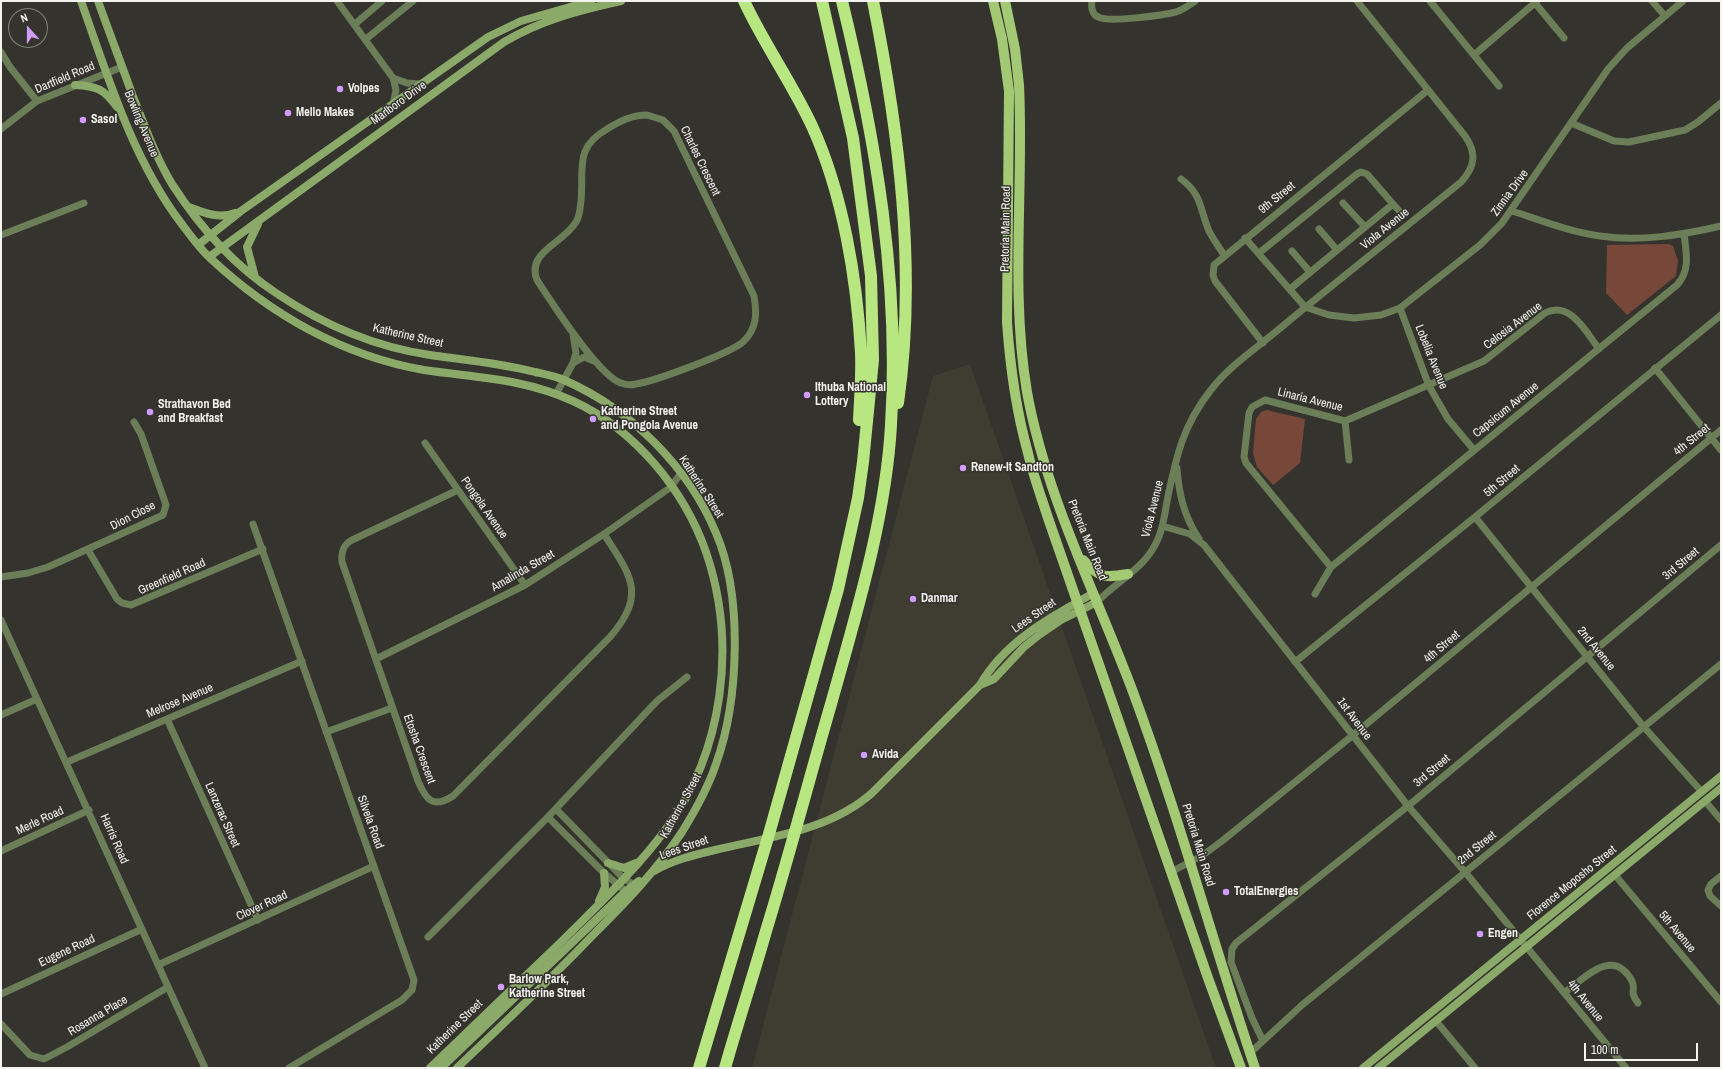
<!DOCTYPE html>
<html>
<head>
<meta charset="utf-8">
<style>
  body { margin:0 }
  #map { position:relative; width:1722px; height:1069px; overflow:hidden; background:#34332e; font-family:"Archivo Narrow",sans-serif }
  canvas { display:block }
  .frame { position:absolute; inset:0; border:2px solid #f4f3f0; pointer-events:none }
  .north { position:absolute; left:8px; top:8px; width:40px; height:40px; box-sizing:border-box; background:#34332e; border:1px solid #81807c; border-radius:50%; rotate:339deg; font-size:11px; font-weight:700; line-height:16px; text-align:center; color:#f4f3f0 }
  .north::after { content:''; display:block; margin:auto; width:14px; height:18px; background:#d09dfe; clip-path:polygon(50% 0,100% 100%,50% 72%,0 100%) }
  .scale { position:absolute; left:1584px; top:1043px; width:114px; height:18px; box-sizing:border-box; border:2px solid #f4f3f0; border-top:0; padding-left:5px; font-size:12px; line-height:14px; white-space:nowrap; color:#f4f3f0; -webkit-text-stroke:3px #34332e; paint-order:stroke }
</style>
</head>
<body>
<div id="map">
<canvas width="1722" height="1069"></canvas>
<div class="frame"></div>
<div class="north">N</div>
<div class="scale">100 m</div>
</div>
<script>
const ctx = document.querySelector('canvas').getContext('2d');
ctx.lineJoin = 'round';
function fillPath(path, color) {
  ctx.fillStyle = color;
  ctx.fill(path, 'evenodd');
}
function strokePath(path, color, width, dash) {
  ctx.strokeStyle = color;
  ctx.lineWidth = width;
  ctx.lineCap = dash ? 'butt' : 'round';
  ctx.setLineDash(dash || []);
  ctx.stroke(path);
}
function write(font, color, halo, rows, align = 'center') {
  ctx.font = font + ' "Archivo Narrow",sans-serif';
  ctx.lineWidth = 3;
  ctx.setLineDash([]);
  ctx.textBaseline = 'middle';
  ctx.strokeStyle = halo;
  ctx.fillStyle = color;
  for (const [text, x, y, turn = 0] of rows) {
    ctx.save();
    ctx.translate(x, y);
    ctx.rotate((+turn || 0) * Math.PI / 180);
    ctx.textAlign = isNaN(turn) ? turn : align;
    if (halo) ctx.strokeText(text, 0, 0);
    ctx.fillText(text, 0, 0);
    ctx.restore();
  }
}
fillPath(new Path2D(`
  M970,364L1216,1068H752L933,376Z`), '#3f3d32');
fillPath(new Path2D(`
  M1669,244L1673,246L1678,261L1676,276L1627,315L1606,293L1607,245Z
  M1267,410L1305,419L1300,463L1273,485L1257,467L1253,453L1256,419L1261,412Z`), '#774839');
strokePath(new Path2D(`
  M337,1L393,78L407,83L420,84
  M1092,1C1091,7 1092,14 1098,17C1109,23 1163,15 1176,12C1183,10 1189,5 1195,1
  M1430,1L1499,86
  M1652,1L1665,16
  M1535,3L1564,38
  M355,24L382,1
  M366,39L413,1
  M1,52L10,67L37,101
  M1474,55L1537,1
  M393,105L396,90L393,78
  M647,115L663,120L674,131L754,296C757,313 757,328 744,341C732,353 655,381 636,384C632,385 626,385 621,383C598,375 552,303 537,280C526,252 563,244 576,222C580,216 580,208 581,201C584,168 574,148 607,129C620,121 632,115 647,115Z
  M1571,123L1614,141L1629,142L1685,130L1698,122L1721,103
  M1,129L37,101L122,67
  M1181,179C1202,194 1200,210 1209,231C1213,239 1219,247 1224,255
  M1343,203L1365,227
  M1512,211C1540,220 1570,232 1600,236C1640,242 1682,235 1721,226
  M1319,229L1337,250
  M1,235L84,203
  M1245,238L1305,307L1329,315L1354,318L1381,315L1400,308L1480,245L1502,223L1608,69L1627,48L1683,1
  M1292,251L1310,272
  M1259,253L1357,174L1361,172L1367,174L1393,204
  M1290,289L1393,204L1402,214
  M1400,308L1429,386L1448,419L1474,450
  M573,334L576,353L573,363
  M1263,343L1215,281L1213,275L1214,265L1428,90
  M1655,368L1721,450
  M556,394L573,363L584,357L594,361
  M1345,421L1349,460
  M425,443L525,585
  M1177,468C1179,495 1184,516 1199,539
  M458,490L352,540C343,545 341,552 342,562L418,781C426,800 433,809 453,796L610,637C647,594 631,576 604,534
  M1475,517L1643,726L1702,792
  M253,524L414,980L412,990L402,1000L289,1068
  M1162,526L1190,534L1204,545L1408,806L1465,872L1626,1068
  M88,550L117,599L122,603L131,605L263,549
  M1331,567L1246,463L1244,457L1249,413L1252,407L1265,400L1345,421L1484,361L1545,313C1570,300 1586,332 1599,349
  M1,577L28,573L48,567L163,515L166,505L141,434L134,422
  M1315,594L1331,567L1677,285C1691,270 1686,252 1684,234
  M1097,602C1115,583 1143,569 1155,545C1163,531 1165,512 1168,496C1177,454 1183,426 1210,391C1228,367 1255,349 1278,330C1338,280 1400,232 1461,182C1475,167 1477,153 1465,136L1357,1
  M1,620L205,1068
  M376,659L525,585L604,534L671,487L681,473
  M1295,662L1475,517L1721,315
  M1,715L37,699
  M167,719L258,920
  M326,732L392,708
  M67,762L302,661
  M1705,801L1721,820
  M556,809L624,879L639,887
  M548,817L604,873L629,894
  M1,851L89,810
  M1171,872L1203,855L1222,841L1352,736L1721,430
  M1615,875L1721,1002
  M1721,876L1711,884L1708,890L1710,896L1721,906
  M428,937L548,817L657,701L687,677
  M158,965L374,866
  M1564,993C1585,978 1613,946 1632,981C1636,989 1629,992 1638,1003
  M1,994L142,929
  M1436,1021L1475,1068
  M1,1024L30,1055L44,1059L67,1047L168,987
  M1263,1041L1252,1018L1231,962L1232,949L1236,943L1408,806L1721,545
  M1250,1053L1302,1005L1721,664`), '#6b7e57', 7);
strokePath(new Path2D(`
  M81,1C108,77 132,158 181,223C190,235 199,248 210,258C270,314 343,356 424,370C478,378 522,378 573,401C634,429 684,489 706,552C737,643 724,751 666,829C636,870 598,905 562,941C518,983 474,1026 430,1068
  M98,1C109,32 121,63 132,94C144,124 155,156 172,184C199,226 235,266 276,293C322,324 375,347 430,355C465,360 500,363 535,372C544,374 555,376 564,380C630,409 688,466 716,533C743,596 739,700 716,764C708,788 695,811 682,832C657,870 625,903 593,935C549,981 503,1024 457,1068
  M75,85C97,86 104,89 117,107
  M189,207C204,213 219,219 235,213
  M198,245L241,211L488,37L521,21L591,1
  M209,257L504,42C541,20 580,10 621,1
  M255,277L247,247L258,224
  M980,685L994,679L1024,647L1039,635L1061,620L1097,602
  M608,863L624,868L636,863
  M654,871C673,860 694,855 715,850C769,837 829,831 872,793L980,685C1005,641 1051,617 1094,593
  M599,901L605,887L604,873
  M441,1068L625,892L639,881
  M1363,1068L1721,776
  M1378,1068L1721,788`), '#8ba968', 8);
strokePath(new Path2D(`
  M993,1L1002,39L1009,91L1007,322C1010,366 1016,410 1028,453C1033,475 1041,496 1048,518L1208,978L1241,1068
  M1005,1L1015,49L1019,85C1024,187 1010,291 1027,392C1046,497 1096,593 1133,692C1179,816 1213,943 1255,1068
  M1083,560C1100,578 1104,578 1128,574`), '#a3c975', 10);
strokePath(new Path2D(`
  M744,1C764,44 792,83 812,126C843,194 857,279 861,353C862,375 860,398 859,420
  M873,1C899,132 917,270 898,403
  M699,1068L769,834L838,589L858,498L863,462L873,360L871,276L853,138L822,1
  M725,1068C738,1022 753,977 766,931C789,856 809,780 831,704C856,615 886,517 891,425C900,281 876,141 842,1`), '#b8e781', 12);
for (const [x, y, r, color] of [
  [340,89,4,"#d09dfe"],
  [288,113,4,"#d09dfe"],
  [83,120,4,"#d09dfe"],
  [807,395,4,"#d09dfe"],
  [150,412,4,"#d09dfe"],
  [593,419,4,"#d09dfe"],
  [963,468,4,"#d09dfe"],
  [913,599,4,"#d09dfe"],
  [864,755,4,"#d09dfe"],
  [1226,892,4,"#d09dfe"],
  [1480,934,4,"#d09dfe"],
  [501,987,4,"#d09dfe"]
]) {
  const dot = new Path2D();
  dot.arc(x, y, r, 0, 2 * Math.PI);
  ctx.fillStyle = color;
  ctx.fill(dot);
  strokePath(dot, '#34332e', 1.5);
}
write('12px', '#f4f3f0', '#34332e', [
  ["Dartfield Road",65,78,-23],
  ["Marlboro Drive",399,103,-36],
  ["Bowling Avenue",141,124,67],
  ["Charles Crescent",700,161,64],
  ["Zinnia Drive",1510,193,-54],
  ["9th Street",1277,198,-39],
  ["Pretoria Main Road",1006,229,-89],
  ["Viola Avenue",1385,229,-39],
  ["Celosia Avenue",1513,326,-37],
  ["Katherine Street",408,336,13],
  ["Lobelia Avenue",1431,357,68],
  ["Linaria Avenue",1310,400,14],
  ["Capsicum Avenue",1506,410,-39],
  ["4th Street",1692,440,-39],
  ["5th Street",1502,481,-40],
  ["Katherine Street",701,487,57],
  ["Pongola Avenue",484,508,55],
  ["Viola Avenue",1153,509,-76],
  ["Dion Close",133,516,-27],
  ["Pretoria Main Road",1087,540,68],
  ["3rd Street",1681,564,-40],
  ["Amalinda Street",523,571,-30],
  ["Greenfield Road",172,577,-24],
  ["Lees Street",1034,616,-35],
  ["4th Street",1442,647,-40],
  ["2nd Avenue",1596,649,51],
  ["Melrose Avenue",180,701,-23],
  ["1st Avenue",1354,719,53],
  ["Etosha Crescent",419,749,70],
  ["3rd Street",1432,771,-40],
  ["Katherine Street",681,806,-61],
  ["Lanzerac Street",222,815,66],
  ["Merle Road",40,821,-25],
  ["Silvela Road",370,822,70],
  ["Harris Road",114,839,66],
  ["Pretoria Main Road",1198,845,73],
  ["Lees Street",684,848,-19],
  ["2nd Street",1477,848,-39],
  ["Florence Moposho Street",1572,883,-39],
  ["Clover Road",262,906,-25],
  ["5th Avenue",1677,932,50],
  ["Eugene Road",67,951,-25],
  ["4th Avenue",1585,1001,51],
  ["Rosanna Place",98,1016,-31],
  ["Katherine Street",455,1027,-44]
]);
write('bold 12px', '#f4f3f0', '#34332e', [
  ["Volpes",348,89],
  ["Mello Makes",296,113],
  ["Sasol",91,120],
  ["Ithuba National",815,388],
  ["Lottery",815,402],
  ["Strathavon Bed",158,405],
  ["and Breakfast",158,419],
  ["Katherine Street",601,412],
  ["and Pongola Avenue",601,426],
  ["Renew-It Sandton",971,468],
  ["Danmar",921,599],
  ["Avida",872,755],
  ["TotalEnergies",1234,892],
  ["Engen",1488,934],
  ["Barlow Park,",509,980],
  ["Katherine Street",509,994]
], 'left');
</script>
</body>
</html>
